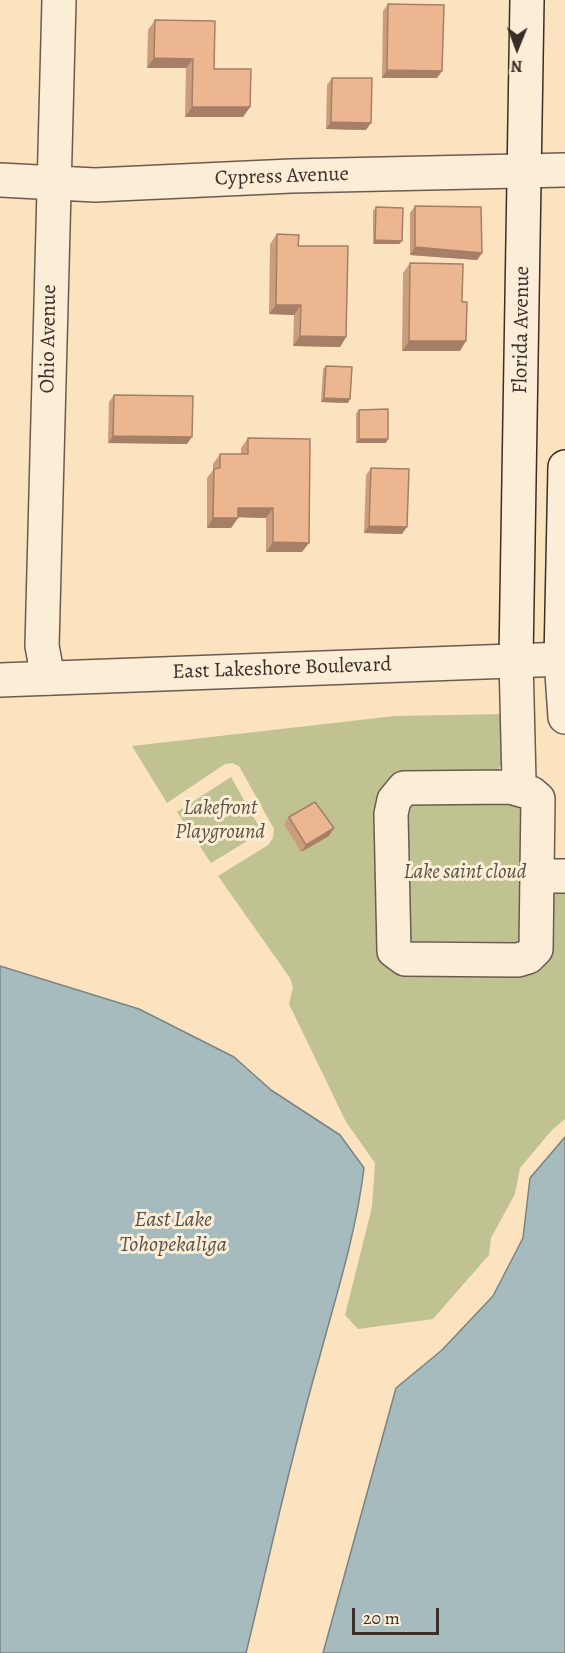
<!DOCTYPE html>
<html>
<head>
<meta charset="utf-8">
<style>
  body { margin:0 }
  #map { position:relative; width:565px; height:1653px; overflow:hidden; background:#fbe3c0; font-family:Alegreya,serif }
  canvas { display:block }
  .north { position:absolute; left:487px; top:18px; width:60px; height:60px; -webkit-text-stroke:4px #fcedd6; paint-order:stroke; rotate:181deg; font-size:16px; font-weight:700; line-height:24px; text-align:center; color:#3b2e29 }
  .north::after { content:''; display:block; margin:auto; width:21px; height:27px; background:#3b2e29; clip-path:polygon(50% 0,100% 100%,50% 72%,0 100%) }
  .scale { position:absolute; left:352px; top:1608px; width:87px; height:27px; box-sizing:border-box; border:3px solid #3b2e29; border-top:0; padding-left:8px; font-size:18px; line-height:21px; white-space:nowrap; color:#3b2e29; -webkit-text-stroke:4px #fcedd6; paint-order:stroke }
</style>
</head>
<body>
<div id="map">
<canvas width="565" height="1653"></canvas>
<div class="north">N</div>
<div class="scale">20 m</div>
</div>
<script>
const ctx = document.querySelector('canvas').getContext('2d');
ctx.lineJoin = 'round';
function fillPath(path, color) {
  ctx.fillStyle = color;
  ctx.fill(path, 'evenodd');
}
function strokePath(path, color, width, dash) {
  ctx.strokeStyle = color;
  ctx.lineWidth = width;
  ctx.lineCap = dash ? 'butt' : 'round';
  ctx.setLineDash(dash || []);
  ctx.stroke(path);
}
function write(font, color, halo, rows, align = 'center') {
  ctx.font = font + ' Alegreya,serif';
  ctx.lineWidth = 6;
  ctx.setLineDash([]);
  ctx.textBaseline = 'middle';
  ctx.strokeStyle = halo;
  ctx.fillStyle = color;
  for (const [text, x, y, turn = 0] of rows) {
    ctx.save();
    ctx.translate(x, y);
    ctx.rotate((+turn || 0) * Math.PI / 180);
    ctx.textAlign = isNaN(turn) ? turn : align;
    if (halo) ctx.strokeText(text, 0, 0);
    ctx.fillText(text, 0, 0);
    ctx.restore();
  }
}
fillPath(new Path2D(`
  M503,714L504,767L500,766L499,770L405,771L394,775L379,952L386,966L405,975L518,977L539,969L552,893H565V1119L552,1130L520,1168L515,1194L491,1238L489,1255L433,1319L358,1329L345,1315L372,1207L375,1163L346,1122L289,1004L293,987L290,978L218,876L268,845L273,838L274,829L239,766L232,763L225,764L167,803L132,746L395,716Z
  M231,777L262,832L211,863L177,812Z
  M508,804L523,808L521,942L409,941L407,809L411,805Z`), '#c0c391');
const water = new Path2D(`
  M0,966L139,1009L234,1057L271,1090L340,1135L364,1168C356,1234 336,1296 319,1359C291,1456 270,1555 246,1653H0Z
  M565,1137V1653H323L396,1388L442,1350L493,1296L523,1238L530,1178Z`);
fillPath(water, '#a5bbbe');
strokePath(water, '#7b8382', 1.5);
const minor = new Path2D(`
  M0,180L95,185L291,176L565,170
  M561,659L565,717
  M48,678L42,646L59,0
  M510,787L531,793L538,799L536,949L528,957L518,960L405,959L394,951L391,814L394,800L404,788L510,787L519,782L516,659
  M537,876H565`);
const tertiary = new Path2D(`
  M0,680L565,659`);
const secondary = new Path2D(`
  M516,659L527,0
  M561,659L565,467`);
strokePath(minor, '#6b5b4f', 36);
strokePath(tertiary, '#6b5b4f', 36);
strokePath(secondary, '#3b2e29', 36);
strokePath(minor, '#fcedd6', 33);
strokePath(tertiary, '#fcedd6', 33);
strokePath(secondary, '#fcedd6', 33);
fillPath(new Path2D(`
  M388,4L442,71L437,78H382L383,11Z
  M155,20L214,69L250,107L243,117H185L186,68H147L148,30Z
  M332,78L366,130L326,129L327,85Z
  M415,206L482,253L477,260L410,255V213Z
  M376,207L402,241L399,244H373V211Z
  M277,234L298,246L346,337L340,347L293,346L294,315L269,314L270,244Z
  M410,263L460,351H402L403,273Z
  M326,366L348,403L321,402L323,369Z
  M114,395L187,444L108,443L109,402Z
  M359,410L386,443H356V413Z
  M248,438L302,552H266V518L238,517L231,528H207V478L213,470V464L220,454H241V448Z
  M371,468L402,534L364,533L366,475Z
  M289,817L329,836L301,852L284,824Z`), '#cb9d7d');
fillPath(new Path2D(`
  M154,58L193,59L186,68H147Z
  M387,70L442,71L437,78H382Z
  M192,107H250L243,117H185Z
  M331,122L371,123L366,130L326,129Z
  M375,240L402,241L399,244H373Z
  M415,247L482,253L477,260L410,255Z
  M276,305H301L294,315L269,314Z
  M300,336L346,337L340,347L293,346Z
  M409,341H466L460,351H402Z
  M324,398L350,399L348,403L321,402Z
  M113,436L192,437L187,444L108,443Z
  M359,439H388L386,443H356Z
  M238,508H273L266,518L231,517Z
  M213,518H238L231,528H207Z
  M369,526L407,527L402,534L364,533Z
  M273,542L309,543L302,552H266Z
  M334,828L329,836L301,852L306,845Z`), '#a57f66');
const building = new Path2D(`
  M388,4L444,5L442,71L387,70Z
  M155,20L215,21L214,69H251L250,107H192L193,59L154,58Z
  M332,78H372L371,123L331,122Z
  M415,206L481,207L482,253L415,247Z
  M376,207L403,208L402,241L375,240Z
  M277,234L299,235L298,246H348L346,337L300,336L301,305H276Z
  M410,263L463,264L462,302H467L466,341H409Z
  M326,366L352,367L350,399L324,398Z
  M114,395L193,396L192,437L113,436Z
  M388,409V439H359V410Z
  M248,438L310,439L309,543L273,542V508H238V518H213L214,469L220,468V454H248Z
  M371,468L409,469L407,527L369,526Z
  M315,802L334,828L306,845L289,817Z`);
fillPath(building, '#ecb691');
strokePath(building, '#a57f66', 1.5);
write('21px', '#3b2e29', '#fcedd6', [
  ["Cypress Avenue",282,177,-2],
  ["Florida Avenue",522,330,-89],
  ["Ohio Avenue",49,339,-89],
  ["East Lakeshore Boulevard",282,669,-2]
]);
write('italic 21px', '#5c5343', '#fcedd6', [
  ["Lakefront",220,809],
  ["Playground",220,833],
  ["Lake saint cloud",465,873]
]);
write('italic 22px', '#56514e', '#fcedd6', [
  ["East Lake",173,1221],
  ["Tohopekaliga",173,1246]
]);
</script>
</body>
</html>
